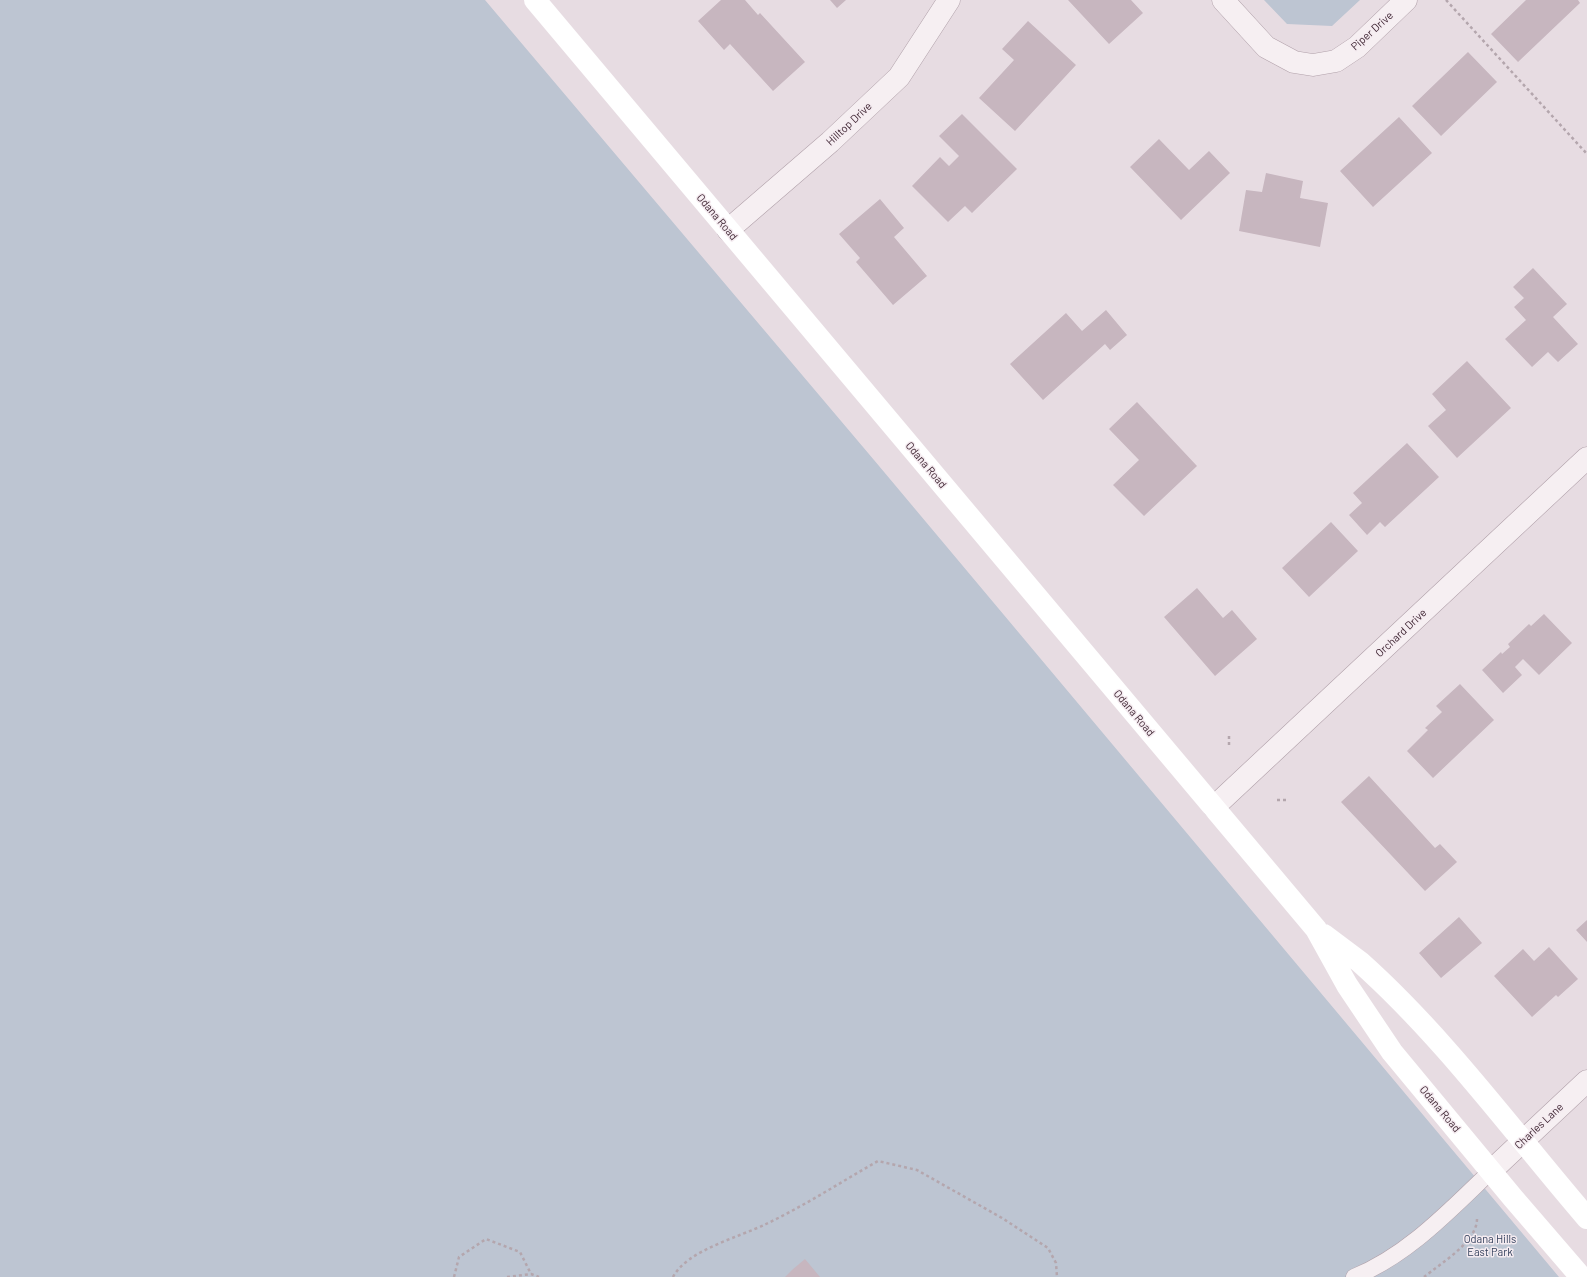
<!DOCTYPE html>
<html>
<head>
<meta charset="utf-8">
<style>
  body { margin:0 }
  canvas { display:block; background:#e7dce2 }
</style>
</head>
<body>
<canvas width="1587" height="1277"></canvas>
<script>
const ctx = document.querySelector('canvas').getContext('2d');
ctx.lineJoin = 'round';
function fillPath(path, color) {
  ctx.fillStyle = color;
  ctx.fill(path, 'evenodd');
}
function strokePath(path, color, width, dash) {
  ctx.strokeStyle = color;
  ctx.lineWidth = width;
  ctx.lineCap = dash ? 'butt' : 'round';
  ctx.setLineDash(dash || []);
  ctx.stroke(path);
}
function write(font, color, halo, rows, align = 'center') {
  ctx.font = font + ' Barlow,sans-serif';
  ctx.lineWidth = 3;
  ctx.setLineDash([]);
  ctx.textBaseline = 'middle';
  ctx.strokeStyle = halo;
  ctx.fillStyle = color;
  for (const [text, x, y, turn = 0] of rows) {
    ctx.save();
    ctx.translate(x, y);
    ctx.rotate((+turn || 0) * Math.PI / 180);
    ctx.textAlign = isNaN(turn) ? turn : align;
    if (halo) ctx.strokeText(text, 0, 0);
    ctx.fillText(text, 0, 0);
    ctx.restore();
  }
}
fillPath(new Path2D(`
  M0,0H485L874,460L1559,1277H0Z
  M1264,0H1360L1332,26L1287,24Z`), '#bdc5d2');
fillPath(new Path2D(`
  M721,0H745L758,15L760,13L805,62L773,91L730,44L724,50L698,21Z
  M830,0H846L837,8Z
  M1068,0H1131L1143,13L1109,44Z
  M1526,0H1578L1580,3L1518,62L1491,34Z
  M1028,21L1076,65L1015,131L979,98L1014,60L1002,49Z
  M1468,52L1497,82L1441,136L1412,106Z
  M962,114L1017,169L972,213L965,206L948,222L912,186L940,157L949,166L959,156L939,136Z
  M1399,117L1432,153L1373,207L1340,171Z
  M1159,139L1189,170L1209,151L1230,173L1181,220L1130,167Z
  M1266,173L1303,181L1300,198L1328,203L1320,247L1239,231L1246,190L1262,192Z
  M880,199L904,228L894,237L927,276L893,305L856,262L860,258L839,234Z
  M1533,268L1567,304L1553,317L1578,344L1558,362L1548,352L1532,367L1505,339L1526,320L1514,307L1524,298L1513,287Z
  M1106,310L1127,335L1110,350L1105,344L1043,400L1010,364L1066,313L1082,331Z
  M1467,361L1511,408L1457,458L1428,426L1446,410L1432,394Z
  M1137,402L1197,466L1144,516L1113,485L1139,460L1109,429Z
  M1407,443L1439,477L1385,527L1380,522L1367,535L1349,515L1362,503L1353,493Z
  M1331,522L1358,551L1309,597L1282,568Z
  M1197,588L1223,618L1232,610L1257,639L1215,676L1164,617Z
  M1544,614L1572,643L1539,675L1523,659L1515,667L1522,675L1503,693L1482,670L1501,652L1502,654L1510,647L1508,644L1529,624L1531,626Z
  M1460,684L1494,720L1433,778L1407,751L1428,730L1425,728L1442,712L1436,706Z
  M1369,776L1435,848L1440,844L1457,862L1425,891L1341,802Z
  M1459,917L1482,943L1441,978L1419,953Z
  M1587,920V942L1576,930Z
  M1549,947L1578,979L1558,997L1556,995L1532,1017L1494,976L1523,949L1534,961Z
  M805,1259L820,1277H785L792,1270Z`), '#c7b6bf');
const lane = new Path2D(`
  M1354,1277C1408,1255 1449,1211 1491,1171`);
const street = new Path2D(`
  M1223,0L1266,47L1294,62L1313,65L1336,61L1357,47L1406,0
  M728,230L830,142L899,77L949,0
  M1214,807L1587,458
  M1491,1171L1587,1081`);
strokePath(lane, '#b1a1aa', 17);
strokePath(street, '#b1a1aa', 23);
strokePath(new Path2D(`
  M1446,0L1587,154
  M1229,745V735
  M1277,800H1288
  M454,1277L459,1257L486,1239L520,1252L531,1274
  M507,1277L531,1274L539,1277
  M673,1277C687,1250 740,1237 766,1224C804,1206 841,1182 878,1161L917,1170L1002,1218L1048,1248L1056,1263L1057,1277
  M1424,1277C1441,1263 1477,1242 1477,1219`), '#b4a6ad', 2.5, [3, 3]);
strokePath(lane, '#f6eff2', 16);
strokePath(street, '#f6eff2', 22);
strokePath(new Path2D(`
  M535,0L1316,929L1347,985L1392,1052L1513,1198L1581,1277
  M1324,935C1336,944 1348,953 1360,962C1445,1038 1513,1132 1587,1218`), '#fff', 22);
write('11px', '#3e2532', '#f5ecf1', [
  ["Piper Drive",1372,31,-42],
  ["Hilltop Drive",849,124,-43],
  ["Odana Road",717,217,50],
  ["Odana Road",926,465,50],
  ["Orchard Drive",1401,633,-43],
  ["Odana Road",1134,713,50],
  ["Odana Road",1440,1109,50],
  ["Charles Lane",1539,1126,-43]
]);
write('11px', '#323f5b', '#f5ecf1', [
  ["Odana Hills",1490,1239],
  ["East Park",1490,1252]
]);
</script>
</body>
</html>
